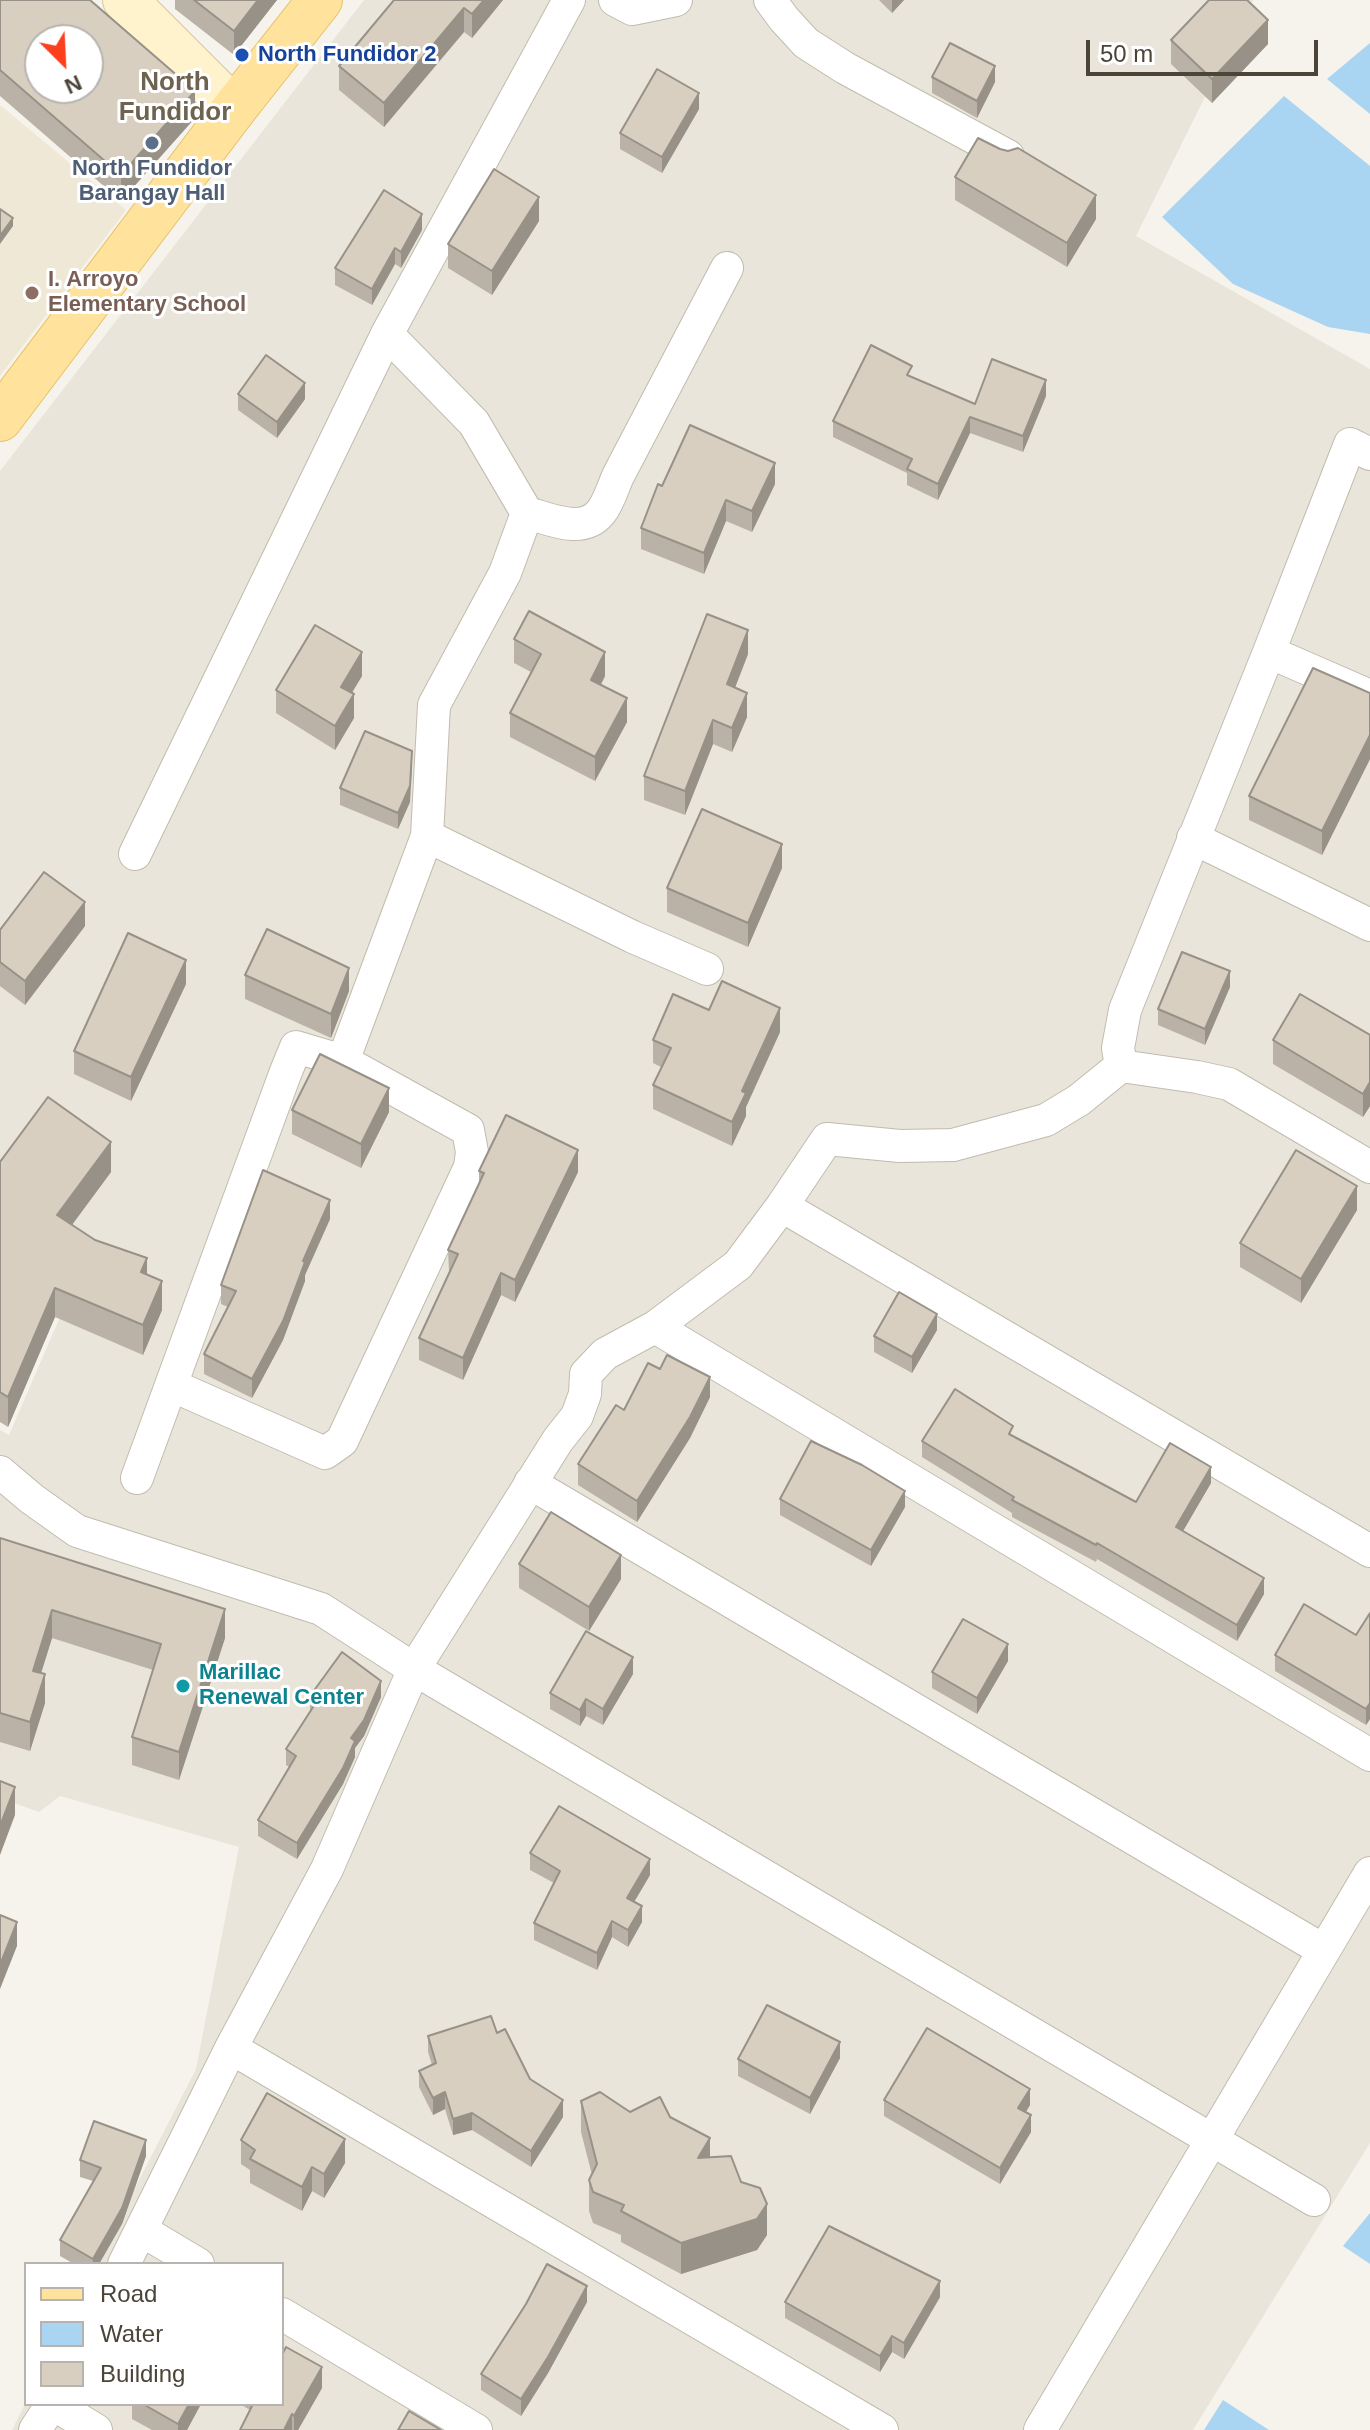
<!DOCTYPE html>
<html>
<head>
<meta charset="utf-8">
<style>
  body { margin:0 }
  #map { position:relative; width:1370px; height:2430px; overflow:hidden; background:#f6f3ec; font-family:Arial,sans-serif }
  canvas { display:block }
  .legend { position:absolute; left:24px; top:2262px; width:260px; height:144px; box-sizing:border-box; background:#fff; border:2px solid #b7b4b0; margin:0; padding:10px 14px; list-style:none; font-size:24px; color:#4b4439 }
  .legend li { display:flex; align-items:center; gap:16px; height:40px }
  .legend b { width:40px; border:2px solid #b7b4b0 }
  .north { position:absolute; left:24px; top:24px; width:80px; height:80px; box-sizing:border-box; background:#fff; border:2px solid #b7b4b0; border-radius:50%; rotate:156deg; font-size:22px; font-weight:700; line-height:32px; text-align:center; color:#4b4439 }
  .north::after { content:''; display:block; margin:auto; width:28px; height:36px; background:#fc3f1d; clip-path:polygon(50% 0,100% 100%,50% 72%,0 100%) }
  .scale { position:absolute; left:1086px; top:40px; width:232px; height:36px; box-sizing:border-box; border:4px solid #4b4439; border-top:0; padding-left:10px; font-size:24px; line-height:28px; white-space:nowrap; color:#4b4439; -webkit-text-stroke:6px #fff; paint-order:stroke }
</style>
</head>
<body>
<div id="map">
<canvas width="1370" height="2430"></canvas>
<ul class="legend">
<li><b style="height:10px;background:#ffe39c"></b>Road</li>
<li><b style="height:22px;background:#a9d4f2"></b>Water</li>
<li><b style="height:22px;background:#d8cfc1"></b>Building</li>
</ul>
<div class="north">N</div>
<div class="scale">50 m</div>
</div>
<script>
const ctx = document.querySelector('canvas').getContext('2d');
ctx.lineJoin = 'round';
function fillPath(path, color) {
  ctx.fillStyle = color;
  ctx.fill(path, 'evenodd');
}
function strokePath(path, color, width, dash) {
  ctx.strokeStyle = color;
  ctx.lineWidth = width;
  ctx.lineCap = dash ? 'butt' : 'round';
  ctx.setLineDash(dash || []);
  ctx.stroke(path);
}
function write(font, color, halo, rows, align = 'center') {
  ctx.font = font + ' Arial,sans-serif';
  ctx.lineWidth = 6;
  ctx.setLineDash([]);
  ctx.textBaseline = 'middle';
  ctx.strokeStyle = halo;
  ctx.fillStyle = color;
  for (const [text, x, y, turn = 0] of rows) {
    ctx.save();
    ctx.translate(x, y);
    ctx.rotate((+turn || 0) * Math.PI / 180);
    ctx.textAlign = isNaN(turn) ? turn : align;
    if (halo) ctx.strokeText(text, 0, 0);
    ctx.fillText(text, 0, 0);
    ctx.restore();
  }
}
fillPath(new Path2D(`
  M364,0H1253L1136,236L1370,369V2143L1193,2430H12L26,2402V2404H282V2264H96L196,2069L239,1847L60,1796L39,1812L0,1798V1430L9,1435L86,1257L0,1200V471Z`), '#eae5da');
fillPath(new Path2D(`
  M0,105L126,210L0,376Z`), '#efe8d6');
fillPath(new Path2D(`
  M1370,43V114L1327,79Z
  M1284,96L1370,166V334L1328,327L1233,284L1162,217Z
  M1370,2213V2264L1343,2246Z
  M1223,2400L1269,2430H1204Z`), '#a9d4f2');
const street = new Path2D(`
  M615,0L632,9L676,0
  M770,0L784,19L806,43L845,68L1008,156
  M527,513C550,519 583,535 601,512C609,502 613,487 618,476L727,268
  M1269,652L1370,696
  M427,836L633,937L707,969
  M1193,838L1370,925
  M135,854L387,334L569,0
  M343,1061L427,836L434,705L505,573L527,513L474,423L387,334
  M1121,1066L1118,1048L1125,1010L1269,652L1350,444L1370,454
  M782,1206L1370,1551
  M655,1327L1370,1755
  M0,1472L32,1499L77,1531L321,1609L414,1669L1314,2200
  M137,1478L285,1074L296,1047L343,1061L468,1130L472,1152L470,1167L342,1441L325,1453L171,1385
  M530,1483L1323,1950
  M231,2048L882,2430
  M141,2230L198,2264
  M124,2264L231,2048L327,1869L414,1669L558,1440L577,1416L585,1394L586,1374L605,1354L655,1327L738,1265L782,1206L827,1139L900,1146L953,1145L1046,1120L1079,1100L1121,1066L1197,1077L1229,1084L1370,1167
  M282,2314L476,2430
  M53,2404L96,2430
  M35,2430L52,2404
  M1040,2430L1370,1873`);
const secondary = new Path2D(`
  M125,0L234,109`);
const primary = new Path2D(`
  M0,419L234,109L320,0`);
strokePath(street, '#c2bbae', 34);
strokePath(secondary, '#d6c79b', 46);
strokePath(primary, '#e6c16a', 46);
strokePath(street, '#fff', 32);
strokePath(secondary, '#fff3cd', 44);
strokePath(primary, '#ffe39c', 44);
fillPath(new Path2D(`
  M0,0L195,118L121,201L0,96Z
  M175,0H277L234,55L175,9Z
  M394,0H503L472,38L464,32L384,127L339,90V66Z
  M879,0H904L892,13Z
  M1171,40L1268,44L1212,103L1171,64Z
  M932,77L995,82L977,118L932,93Z
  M699,109L662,173L620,149V133Z
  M1000,149L1096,219L1067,267L955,200V177Z
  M539,221L492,295L448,268V244Z
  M422,230L401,268L395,264L372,305L335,285V268Z
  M912,378L975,404L1046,396L1023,452L970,433L938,500L907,485V473L833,437V421Z
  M238,394L305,399L277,438L238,410Z
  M775,484L752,532L726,521L704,574L641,549V528Z
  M514,639L605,676L601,685L627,722L595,781L510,737V713L531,672L514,663Z
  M748,654L735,688L747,717L732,752L713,744L685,815L644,800V776Z
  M362,676L352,693L354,718L335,750L276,713V690Z
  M1370,693V759L1322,855L1249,820V796Z
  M412,767L410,802L398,829L340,805V788Z
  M782,868L748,947L667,912V888Z
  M85,926L25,1005L0,986V930Z
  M245,975L349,991L331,1038L245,999Z
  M186,984L131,1101L74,1074V1051Z
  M1230,987L1205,1045L1158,1025V1009Z
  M709,1010L780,1032L746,1107V1116L732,1146L653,1109V1085L661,1067L653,1063V1040Z
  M1370,1035V1106L1363,1117L1273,1064V1040Z
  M292,1110L389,1112L361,1168L292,1134Z
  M0,1162L111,1172L72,1225L147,1274L162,1310L143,1355L55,1317L8,1427L0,1422Z
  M479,1171L578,1172L515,1302L501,1295L463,1380L419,1360V1338L449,1272L448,1250L479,1184Z
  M1357,1210L1301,1303L1240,1267V1243Z
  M330,1219L305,1275V1281L283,1340L252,1398L204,1374V1354L228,1307L221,1304V1285Z
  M937,1330L912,1373L874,1352V1336Z
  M710,1397L690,1438L637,1522L578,1485V1464L624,1410Z
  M1013,1436L1136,1502L1211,1483L1183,1531L1264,1594L1237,1641L1097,1559L1096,1562L1012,1517V1513L922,1457V1441Z
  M780,1499L905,1507L871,1566L780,1515Z
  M0,1538L225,1638L179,1780L132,1765V1737L153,1670L52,1638L41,1673L45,1703L30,1751L0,1742Z
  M519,1564L621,1579L589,1631L519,1588Z
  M1370,1613V1719L1366,1725L1275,1671V1655L1356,1635Z
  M1008,1661L977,1714L932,1688V1672Z
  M633,1674L603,1725L586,1716L580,1726L550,1709V1693Z
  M310,1696L381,1697L364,1736L355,1748V1757L343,1784L297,1859L258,1836V1820L289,1767L286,1765V1749L310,1712Z
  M530,1853L650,1875L634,1902L642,1922L628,1947L612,1937L597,1970L534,1940V1923L554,1883L530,1870Z
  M497,2033L530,2079L563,2117L531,2167L472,2130L453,2135L445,2109L433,2115L419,2087V2071L432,2065L428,2052V2036Z
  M840,2058L810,2114L738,2076V2059Z
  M884,2100L1030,2105L1026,2112L1031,2132L1000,2184L884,2116Z
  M581,2101L630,2112L670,2117L710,2157L741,2182L767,2235L757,2250L681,2274L621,2242V2235L593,2223L589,2211V2180L592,2175L581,2132Z
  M241,2140L345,2163L324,2198L312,2191L302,2211L250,2183V2170L241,2164Z
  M146,2156L122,2224L99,2264H74L60,2256V2240L93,2181L80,2177V2160Z
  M940,2297L904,2359L892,2352L880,2372L785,2318V2302Z
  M587,2302L548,2373L521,2416L481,2390V2374Z
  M322,2388L298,2430H240L250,2410L240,2404H282Z
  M132,2404H201L187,2430H152L132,2419Z`), '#bab2a6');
fillPath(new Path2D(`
  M258,0H277L234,55V31Z
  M484,0H503L472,38V14Z
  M892,0H904L892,13Z
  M464,8V32L384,127V103Z
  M1268,20V44L1212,103V79Z
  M995,66V82L977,118V101Z
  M195,91V118L121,201V175Z
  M699,93V109L662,173V157Z
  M1096,195V219L1067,267V243Z
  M539,197V221L492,295V271Z
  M422,214V230L401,268V252Z
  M13,218V226L0,244V236Z
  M395,248V264L372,305V289Z
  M1046,380V396L1023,452V436Z
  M305,383V399L277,438V422Z
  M970,417V433L938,500V484Z
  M775,463V484L752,532V511Z
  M726,500V521L704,574V553Z
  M748,630V654L727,708V684Z
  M362,652V676L341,710V687Z
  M605,652V676L591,703V680Z
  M747,693V717L732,752V728Z
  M354,694V718L335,750V726Z
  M627,698V722L595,781V757Z
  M713,720V744L685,815V791Z
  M1370,735V759L1322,855V831Z
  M412,751L410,802L398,829V813Z
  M782,844V868L748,947V923Z
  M85,902V926L25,1005V981Z
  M186,960V984L131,1101V1077Z
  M349,968V991L331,1038V1014Z
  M1230,971V987L1205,1045V1029Z
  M780,1008V1032L746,1107V1116L732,1146V1122L742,1091Z
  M1370,1082V1106L1363,1117V1094Z
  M389,1088V1112L361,1168V1144Z
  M111,1142V1172L57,1245V1215Z
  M578,1150V1172L515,1302V1280Z
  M1357,1186V1210L1301,1303V1279Z
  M330,1200V1219L305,1275V1281L283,1340L252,1398V1379Z
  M147,1258V1288L141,1272Z
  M501,1273V1295L463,1380V1358Z
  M162,1281V1310L143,1355V1325Z
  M55,1288V1317L8,1427V1397Z
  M937,1314V1330L912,1373V1357Z
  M710,1377V1397L690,1438L637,1522V1501Z
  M1211,1467V1483L1176,1543V1527Z
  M905,1491V1507L871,1566V1550Z
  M621,1555V1579L589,1631V1607Z
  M1264,1578V1594L1237,1641V1625Z
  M225,1609V1638L179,1780V1752Z
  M52,1610V1638L33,1699V1671Z
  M1008,1644V1661L977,1714V1698Z
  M633,1657V1674L603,1725V1709Z
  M45,1674V1703L30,1751V1722Z
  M381,1681V1697L364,1736L355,1748V1757L343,1784L297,1859V1843Z
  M586,1699V1716L580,1726V1710Z
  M1370,1703V1719L1366,1725V1709Z
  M15,1787V1815L0,1855V1826Z
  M650,1859V1875L627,1914V1898Z
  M642,1906V1922L628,1947V1930Z
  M612,1921V1937L597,1970V1953Z
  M17,1922V1946L0,1989V1965Z
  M840,2042V2058L810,2114V2098Z
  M1030,2089V2105L1018,2124V2108Z
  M445,2092V2109L433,2115V2098Z
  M563,2100V2117L531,2167V2151Z
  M472,2113V2130L453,2135V2119Z
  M1031,2115V2132L1000,2184V2168Z
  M710,2138V2169L698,2158Z
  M345,2139V2163L324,2198V2174Z
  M146,2140V2156L122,2224L99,2264H93V2259Z
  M312,2167V2191L302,2211V2187Z
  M767,2204V2235L757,2250L681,2274V2243Z
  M940,2281V2297L904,2359V2343Z
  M587,2286V2302L548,2373L521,2416V2399Z
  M892,2336V2352L880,2372V2356Z
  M322,2367V2388L298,2430H294V2416Z
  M189,2404H201L187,2430H178V2424Z
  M292,2414V2430H284Z`), '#979187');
const building = new Path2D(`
  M0,0H90L195,91L121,175L0,70ZM40,40H88V88H40Z
  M194,0H258L234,31Z
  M394,0H484L472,14L464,8L384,103L339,66Z
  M1209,0H1247L1268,20L1212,79L1171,40Z
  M950,43L995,66L977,101L932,77Z
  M657,69L699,93L662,157L620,133Z
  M978,138L1000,149L1008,151L1018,148L1096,195L1067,243L955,177Z
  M494,169L539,197L492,271L448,244Z
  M384,190L422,214L401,252L395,248L372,289L335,268Z
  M0,209L13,218L0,236Z
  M871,345L912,366L907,375L975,404L992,359L1046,380L1023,436L970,417L938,484L907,469L912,459L833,421Z
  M266,355L305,383L277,422L238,394Z
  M690,425L775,463L752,511L726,500L704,553L641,528L658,484L662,486Z
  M529,611L605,652L591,680L627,698L595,757L510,713L541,654L514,639Z
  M707,614L748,630L727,684L747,693L732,728L713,720L685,791L644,776Z
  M315,625L362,652L341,687L354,694L335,726L276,690Z
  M1313,668L1370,693V735L1322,831L1249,796Z
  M365,731L412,751L410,786L398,813L340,788Z
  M702,809L782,844L748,923L667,888Z
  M44,872L85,902L25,981L0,962V930Z
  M267,929L349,968L331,1014L245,975Z
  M128,933L186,960L131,1077L74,1051Z
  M1182,952L1230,971L1205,1029L1158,1009Z
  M722,981L780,1008L742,1091L746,1093L732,1122L653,1085L671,1048L653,1040L673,994L709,1010Z
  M1300,994L1370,1035V1082L1363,1094L1273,1040Z
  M320,1054L389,1088L361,1144L292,1110Z
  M48,1097L111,1142L57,1215L95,1240L147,1258L141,1272L162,1281L143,1325L55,1288L8,1397L0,1392V1162Z
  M506,1115L578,1150L515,1280L501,1273L463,1358L419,1338L458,1254L448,1250L484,1173L479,1171Z
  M1296,1150L1357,1186L1301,1279L1240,1243Z
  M263,1170L330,1200L303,1261L305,1262L283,1321L252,1379L204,1354L236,1291L221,1285Z
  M899,1292L937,1314L912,1357L874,1336Z
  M667,1355L710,1377L690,1417L637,1501L578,1464L616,1405L624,1410L648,1363L660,1369Z
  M955,1389L1013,1426L1009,1434L1136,1502L1170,1443L1211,1467L1176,1527L1264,1578L1237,1625L1097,1543L1096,1545L1012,1500L1014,1497L922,1441Z
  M811,1441L862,1465L905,1491L871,1550L780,1499Z
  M551,1512L621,1555L589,1607L519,1564Z
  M0,1538L225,1609L179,1752L132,1737L161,1644L52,1610L33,1671L45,1674L30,1722L0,1713Z
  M1304,1604L1356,1635L1370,1613V1703L1366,1709L1275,1655Z
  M963,1619L1008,1644L977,1698L932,1672Z
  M586,1631L633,1657L603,1709L586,1699L580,1710L550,1693Z
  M342,1652L381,1681L364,1720L351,1738L355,1741L343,1768L297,1843L258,1820L296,1756L286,1749L317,1701L310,1696Z
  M0,1781L15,1787L0,1826Z
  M559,1806L650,1859L627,1898L642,1906L628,1930L612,1921L597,1953L534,1923L560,1871L530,1853Z
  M0,1915L17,1922L0,1965Z
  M767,2005L840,2042L810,2098L738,2059Z
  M491,2016L497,2033L505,2029L530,2079L563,2100L531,2151L472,2113L453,2119L445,2092L433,2098L419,2071L436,2063L428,2036Z
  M927,2028L1030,2089L1018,2108L1031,2115L1000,2168L884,2100Z
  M600,2092L630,2112L660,2097L670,2117L710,2138L698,2158L731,2156L741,2182L760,2188L767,2204L757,2219L681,2243L621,2211L624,2205L593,2192L589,2180L597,2164L581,2101Z
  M267,2093L345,2139L324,2174L312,2167L302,2187L250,2159L255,2150L241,2140Z
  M94,2121L146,2140L122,2208L93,2259L60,2240L101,2168L80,2160Z
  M829,2226L940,2281L904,2343L892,2336L880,2356L785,2302Z
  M547,2264L587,2286L548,2357L521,2399L481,2374L526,2304Z
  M286,2347L322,2367L294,2416L292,2414L284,2430H240L253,2404H282V2355Z
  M143,2404H189L178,2424Z
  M409,2411L441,2430H398Z`);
fillPath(building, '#d8cfc1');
strokePath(building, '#979187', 2);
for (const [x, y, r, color] of [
  [242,55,8,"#1a4fb4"],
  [152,143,8,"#5c6f8a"],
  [32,293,8,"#8d6e63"],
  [183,1686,8,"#0f9aa8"]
]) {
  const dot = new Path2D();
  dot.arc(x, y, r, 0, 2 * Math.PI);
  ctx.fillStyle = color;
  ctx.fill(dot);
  strokePath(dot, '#fff', 3);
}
write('bold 22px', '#164399', '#fff', [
  ["North Fundidor 2",258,55]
], 'left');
write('bold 22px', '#4e5e75', '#fff', [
  ["North Fundidor",152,169],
  ["Barangay Hall",152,194]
]);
write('bold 22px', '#785e54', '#fff', [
  ["I. Arroyo",48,280],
  ["Elementary School",48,305]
], 'left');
write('bold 22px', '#0d838f', '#fff', [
  ["Marillac",199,1673],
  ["Renewal Center",199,1698]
], 'left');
write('bold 26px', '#6e6250', '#fff', [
  ["North",175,83],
  ["Fundidor",175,113]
]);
</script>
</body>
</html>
